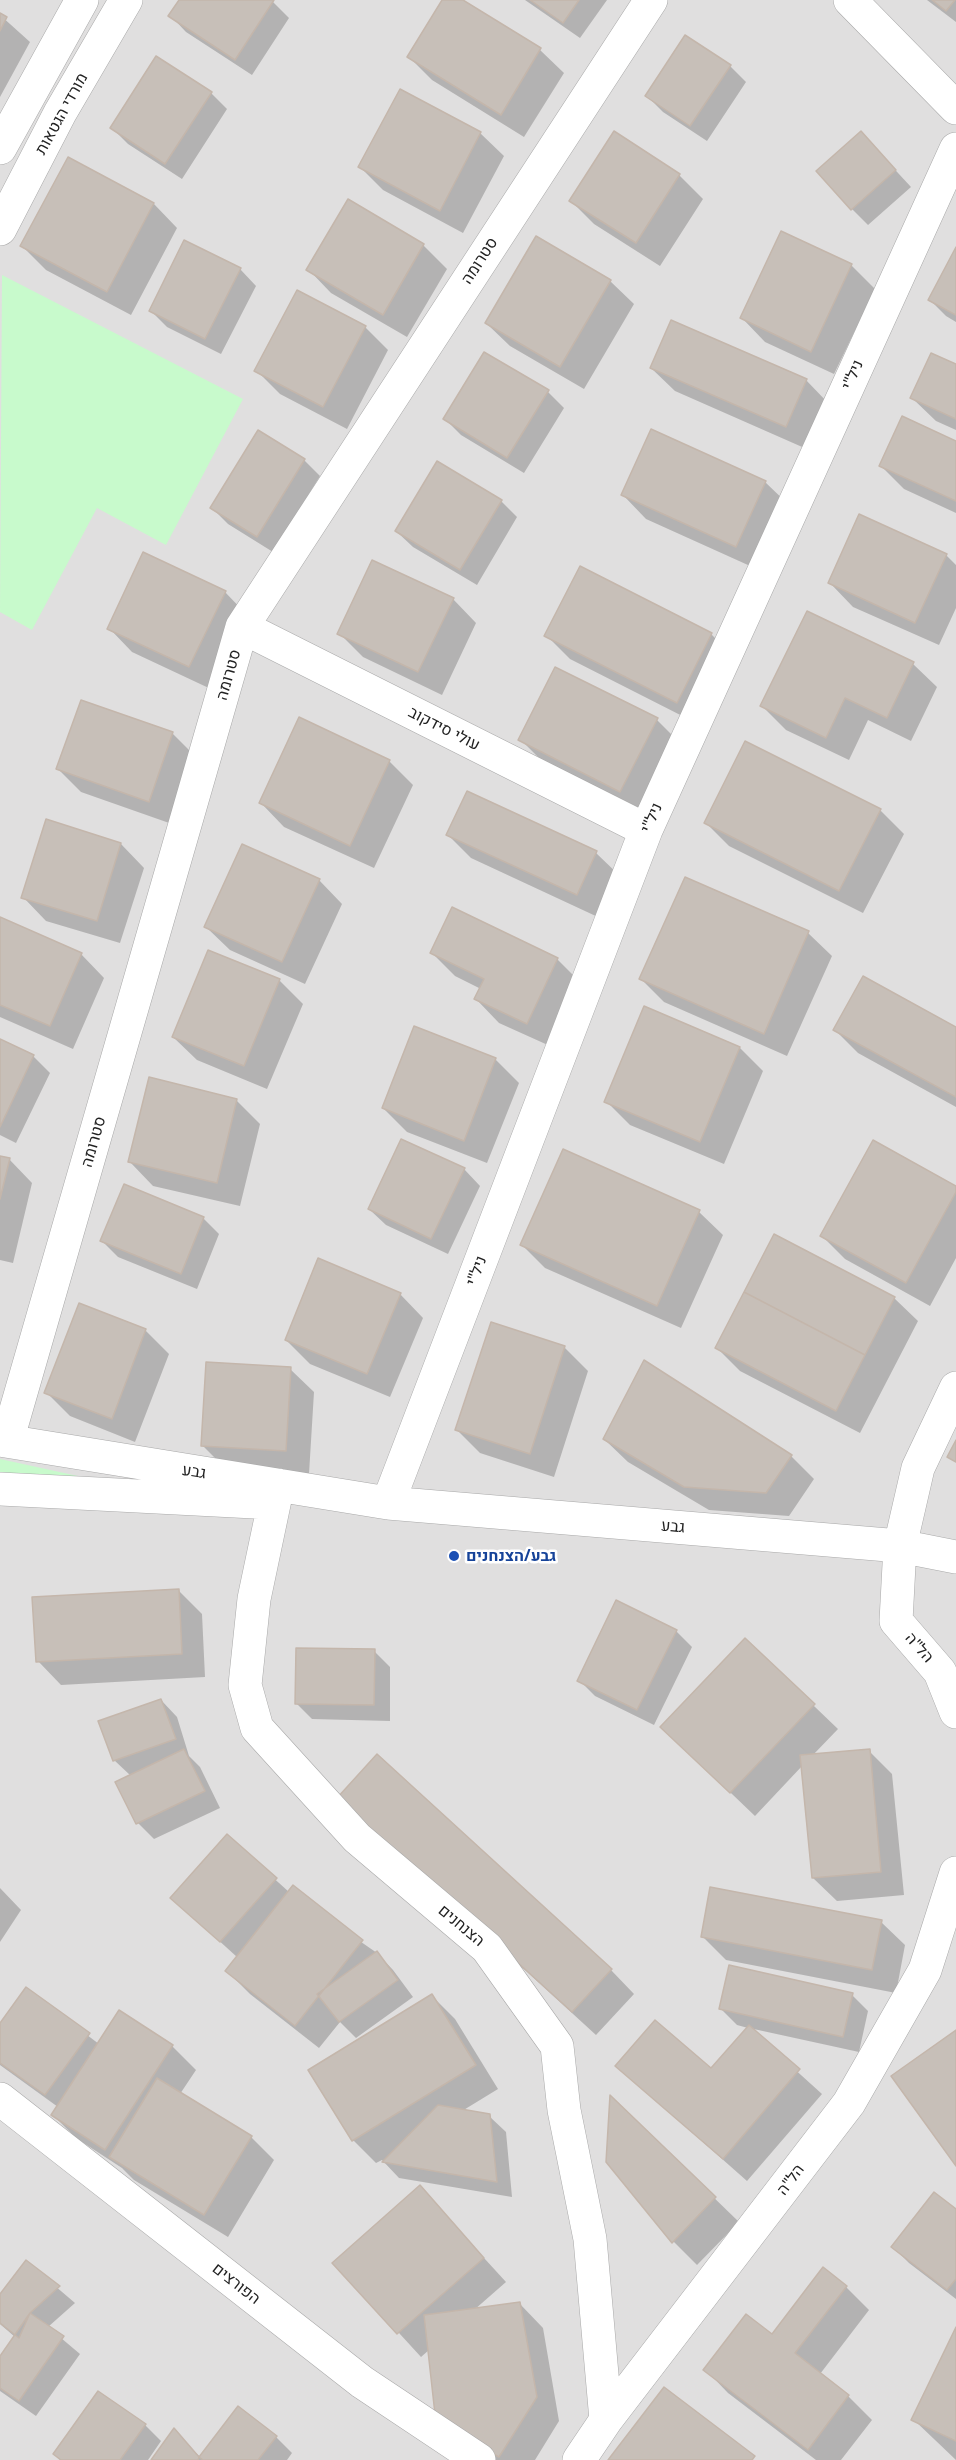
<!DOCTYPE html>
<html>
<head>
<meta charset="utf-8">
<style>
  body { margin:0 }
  canvas { display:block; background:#f2efe9 }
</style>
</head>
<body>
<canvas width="956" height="2460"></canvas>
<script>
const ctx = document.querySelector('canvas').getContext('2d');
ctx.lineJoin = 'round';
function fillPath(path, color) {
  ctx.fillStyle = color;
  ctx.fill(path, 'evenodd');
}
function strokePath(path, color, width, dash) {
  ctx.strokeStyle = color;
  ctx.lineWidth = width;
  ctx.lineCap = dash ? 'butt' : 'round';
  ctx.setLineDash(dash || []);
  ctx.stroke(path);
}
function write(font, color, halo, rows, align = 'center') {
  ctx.font = font + ' "Noto Sans",Heebo,sans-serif';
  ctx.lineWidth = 5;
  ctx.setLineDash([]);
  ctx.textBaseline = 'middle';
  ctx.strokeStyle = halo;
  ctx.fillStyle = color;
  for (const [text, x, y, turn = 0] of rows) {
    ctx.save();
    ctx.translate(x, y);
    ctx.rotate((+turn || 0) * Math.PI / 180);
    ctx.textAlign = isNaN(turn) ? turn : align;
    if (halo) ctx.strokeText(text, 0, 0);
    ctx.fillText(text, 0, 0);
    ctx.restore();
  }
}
fillPath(new Path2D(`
  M0,0H956V2460H0Z`), '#e0dfdf');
fillPath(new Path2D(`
  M2,275L243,399L166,545L97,508L32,630L0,612Z
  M0,1459L87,1478L0,1473Z`), '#c8facc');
fillPath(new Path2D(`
  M180,0H271L289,18L252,75L186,32L170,15Z
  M444,0H460L540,50L564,73L524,137L432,80L409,57Z
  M525,0H607L580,38Z
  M927,0H956V22Z
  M0,15L30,42L0,97Z
  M730,66L746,82L707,141L663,112L647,96Z
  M211,93L227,109L182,179L128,144L112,128Z
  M480,133L504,156L463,233L383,190L360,167Z
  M614,133L679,175L703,199L660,266L594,224L571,201Z
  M861,133L911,187L868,225L852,209Z
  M69,159L154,204L177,228L131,315L46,270L22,246Z
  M423,245L447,269L407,337L331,293L308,269Z
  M956,250V322L946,316L930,300Z
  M851,265L875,289L834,374L765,342L742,318Z
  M240,269L256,286L221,354L167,327L150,310Z
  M610,281L634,304L584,389L510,346L486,323Z
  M365,327L388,350L347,429L280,394L256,370Z
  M956,366V430L936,421L912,398Z
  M651,368L806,380L829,404L809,450L675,391Z
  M548,392L564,408L524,473L461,435L445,419Z
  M956,442V513L904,489L881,466Z
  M304,460L320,476L273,552L228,524L212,508Z
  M765,482L789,505L759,570L646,519L623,495Z
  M501,501L517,517L477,585L413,547L396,531Z
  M946,555L956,565V608L939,645L853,607L830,583Z
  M225,592L248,616L213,690L132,652L109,628Z
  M453,599L476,623L442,695L363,657L339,633Z
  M807,613L913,664L937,687L911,741L868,720L849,760L786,730L762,706Z
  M711,634L735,658L700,725L570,659L546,635Z
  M300,719L389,761L413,785L374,868L284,827L261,803Z
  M657,720L680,743L644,814L544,763L520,739Z
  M172,733L196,757L172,824L81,792L58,769Z
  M880,810L904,834L863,913L729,846L706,823Z
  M448,835L596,853L620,876L600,918L471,858Z
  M121,844L144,868L120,943L46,921L23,897Z
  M686,879L808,933L832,956L787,1056L664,1002L641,979Z
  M319,880L342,904L305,984L230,950L206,927Z
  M453,909L557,959L581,983L550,1046L499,1023L476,999L481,989L455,976L431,952Z
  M0,922L81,954L104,978L73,1049L0,1017Z
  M209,952L280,981L303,1004L267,1089L197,1060L173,1037Z
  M956,1028V1107L858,1053L835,1030Z
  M0,1041L34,1057L50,1073L16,1143L0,1135Z
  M740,1048L763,1071L724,1164L630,1125L606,1101Z
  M495,1059L519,1083L487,1163L407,1132L383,1108Z
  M236,1100L260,1124L240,1206L153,1186L130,1162Z
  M0,1157L9,1159L32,1183L13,1263L0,1260Z
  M464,1169L480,1186L448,1254L386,1225L369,1209Z
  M956,1188V1258L930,1306L845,1259L822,1236Z
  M699,1212L723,1235L681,1328L545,1268L522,1245Z
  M203,1218L219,1234L197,1289L118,1257L102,1241Z
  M400,1294L423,1318L390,1397L310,1364L286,1340Z
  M894,1298L918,1321L860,1433L740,1371L716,1347Z
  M145,1330L169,1354L135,1442L70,1416L46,1392Z
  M564,1347L588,1371L554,1477L480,1453L457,1430Z
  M290,1369L314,1392L309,1474L226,1469L202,1445Z
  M604,1439L791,1456L814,1479L789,1516L709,1510L628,1462Z
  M178,1590L202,1614L205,1677L61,1685L38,1661Z
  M676,1631L692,1647L654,1725L595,1696L579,1680Z
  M745,1640L838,1729L812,1756L869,1751L892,1774L904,1895L837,1901L813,1878L803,1765L755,1816L686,1750Z
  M374,1651L390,1667V1721L312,1719L296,1703Z
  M161,1700L177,1717L189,1756L200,1767L220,1808L154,1839L138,1823L117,1783L131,1776L114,1760Z
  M362,1821L611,1970L634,1994L596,2035Z
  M227,1836L289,1892L377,1953L393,1970L413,1997L356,2038L340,2022L319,2048L250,1994L227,1971L237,1957L172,1898Z
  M0,1888L21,1910L0,1942Z
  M881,1922L905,1945L896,1993L726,1960L702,1936Z
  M26,1989L99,2044L120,2012L172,2046L196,2070L180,2094L251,2137L274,2160L228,2237L134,2180L122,2168L76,2138L53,2115L58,2107L0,2065V2025Z
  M852,1995L868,2011L859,2052L749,2028L822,2094L747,2181L617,2066L711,2070L748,2028L737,2025L721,2009Z
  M432,1996L455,2019L498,2089L462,2111L489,2116L506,2132L512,2197L399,2178L382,2160L376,2163L353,2140Z
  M611,2098L739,2222L697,2265L674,2242L607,2162Z
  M420,2188L506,2282L474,2310L520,2304L543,2328L559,2421L535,2460H487L429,2350L421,2357L335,2263Z
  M956,2211V2299L909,2263L893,2247Z
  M27,2262L75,2303L48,2327L80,2354L36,2416L0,2391V2359L15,2337L0,2324V2296Z
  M846,2287L869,2310L820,2374L848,2396L872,2420L841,2460H816L728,2393L705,2369L772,2336Z
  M956,2331V2460L913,2419Z
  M238,2409L276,2437L292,2453L287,2460H153L174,2430L201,2458Z
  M145,2425L161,2441L148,2460H60L55,2454Z`), '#0003');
const building = new Path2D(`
  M179,0H274L235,60L168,16Z
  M442,0H463L541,48L501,115L407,57Z
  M530,0H579L563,23Z
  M932,0H955L946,11Z
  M0,13L7,17L0,31Z
  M685,35L731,65L690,126L645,96Z
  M156,56L212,92L165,164L110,128Z
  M400,89L481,132L440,211L358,167Z
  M614,131L680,174L636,243L569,201Z
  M861,131L896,170L851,210L816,171Z
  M68,157L154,203L107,292L20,246Z
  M348,199L424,244L383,315L306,270Z
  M781,231L852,264L811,352L740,318Z
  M536,236L611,280L560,367L485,323Z
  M184,240L241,268L205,339L149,311Z
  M956,247V315L928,300Z
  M297,290L366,326L323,407L254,371Z
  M671,320L807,379L786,427L650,368Z
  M484,352L549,390L507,458L443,419Z
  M931,353L956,364V419L910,398Z
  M902,416L956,441V501L879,466Z
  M651,429L766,481L736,547L621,495Z
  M258,430L305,459L257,537L210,508Z
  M437,461L502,500L460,570L395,531Z
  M859,514L947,554L915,623L828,583Z
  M143,552L226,591L189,667L107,629Z
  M372,560L454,598L418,672L337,634Z
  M580,566L712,633L677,703L544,636Z
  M807,611L914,662L887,718L845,698L826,738L760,706Z
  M555,667L658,718L620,792L518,740Z
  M81,700L173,732L149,802L56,769Z
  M299,717L390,760L350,846L259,803Z
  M745,741L881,809L839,891L704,823Z
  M467,791L597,851L577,895L446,835Z
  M46,819L121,843L97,921L21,898Z
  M242,844L320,879L282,962L204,927Z
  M685,877L809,931L764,1034L639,979Z
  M452,907L558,958L527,1024L474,999L484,979L430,953Z
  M0,917L82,953L50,1026L0,1005Z
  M208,950L280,979L244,1066L172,1037Z
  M863,976L956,1027V1097L833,1030Z
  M644,1006L740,1047L700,1142L604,1102Z
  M414,1026L496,1058L464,1141L382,1108Z
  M0,1039L34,1055L0,1127Z
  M149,1077L237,1099L217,1183L128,1162Z
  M401,1139L465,1168L431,1239L368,1209Z
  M873,1140L956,1186V1192L906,1283L820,1236Z
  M563,1149L700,1210L657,1306L520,1245Z
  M0,1156L10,1158L0,1199Z
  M124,1184L204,1217L181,1274L100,1241Z
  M774,1234L895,1297L865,1355L744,1292Z
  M318,1258L401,1293L367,1374L285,1340Z
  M744,1292L865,1355L836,1411L715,1348Z
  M79,1303L146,1329L112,1419L44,1393Z
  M491,1322L565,1346L530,1454L455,1430Z
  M644,1360L792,1455L766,1493L684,1487L603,1439Z
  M206,1362L291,1367L286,1451L201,1446Z
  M956,1440V1462L947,1457Z
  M179,1589L182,1654L36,1662L32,1597Z
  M616,1600L677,1630L637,1710L577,1681Z
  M745,1638L815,1704L730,1793L660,1727Z
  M296,1648L375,1649L374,1705L295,1704Z
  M161,1699L176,1739L113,1761L98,1721Z
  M184,1749L205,1791L136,1824L115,1782Z
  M870,1749L881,1872L812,1878L800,1755Z
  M377,1754L612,1969L572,2012L337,1798Z
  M227,1834L277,1878L220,1942L170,1898Z
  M293,1885L363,1940L295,2026L225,1971Z
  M710,1887L882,1920L872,1970L701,1937Z
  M377,1951L398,1980L339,2022L317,1994Z
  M729,1965L853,1993L843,2037L719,2009Z
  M26,1987L90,2033L45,2095L0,2063V2023Z
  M432,1994L476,2065L352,2141L308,2070Z
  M119,2010L173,2045L105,2150L51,2115Z
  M655,2020L711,2068L749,2025L800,2069L723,2159L615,2066Z
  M956,2030V2166L891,2076Z
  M157,2078L252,2136L204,2215L109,2157Z
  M610,2095L716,2197L672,2243L606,2162Z
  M438,2105L490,2114L497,2182L382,2162Z
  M420,2185L484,2258L397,2334L332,2263Z
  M934,2192L956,2209V2279L947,2290L891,2247Z
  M26,2260L60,2286L30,2313L19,2338L0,2323V2294Z
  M823,2267L847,2286L795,2353L849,2395L808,2450L703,2370L746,2314L772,2334Z
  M520,2302L537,2397L499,2457L436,2423L424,2315Z
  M30,2313L64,2336L19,2401L0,2388V2356Z
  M956,2327V2441L911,2420Z
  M664,2387L755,2456L752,2460H608Z
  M98,2391L146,2424L120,2460H61L53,2454Z
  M238,2406L277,2436L258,2460H203L199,2457Z
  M174,2428L199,2457L198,2460H151Z`);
fillPath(building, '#c7bfb8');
strokePath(building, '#c4b6ab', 1.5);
const minor = new Path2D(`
  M850,0L956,108
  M0,148L82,0
  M0,229L60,113L126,0
  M242,627L646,830
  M956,1388L918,1468L900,1546L896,1621L940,1672L956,1712
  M0,1440L388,1503L900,1546L956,1557
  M7,1441L242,627L651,0
  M278,1485L254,1599L245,1685L257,1728L357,1838L487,1948L557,2046L564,2110L590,2239L606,2420
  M0,1489L274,1503
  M388,1503L646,830L956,149
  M0,2099L362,2382L479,2460
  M579,2460L606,2420L849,2103L925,1970L956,1873`);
strokePath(minor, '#a9a9a9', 34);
strokePath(minor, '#fff', 33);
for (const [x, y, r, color] of [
  [454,1556,6,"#1a4fb4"]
]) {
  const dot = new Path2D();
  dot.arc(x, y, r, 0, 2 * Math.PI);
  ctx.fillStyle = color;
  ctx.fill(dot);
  strokePath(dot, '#fff', 2);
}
write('16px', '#222', '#fff', [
  ["מורדי הגטאות",62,114,-61],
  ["סטרומה",480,261,-57],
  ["ניל\"י",853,375,-66],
  ["סטרומה",229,675,-74],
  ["עולי סידקוב",444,729,27],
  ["ניל\"י",652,818,-66],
  ["סטרומה",94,1142,-74],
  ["ניל\"י",477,1271,-69],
  ["גבע",194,1472,9],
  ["גבע",673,1527,5],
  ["הל\"ה",919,1648,49],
  ["הצנחנים",461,1926,40],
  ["הל\"ה",791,2180,-53],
  ["הפורצים",236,2284,38]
]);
write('bold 16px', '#164399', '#fff', [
  ["גבע/הצנחנים",466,1556]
], 'left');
</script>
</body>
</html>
